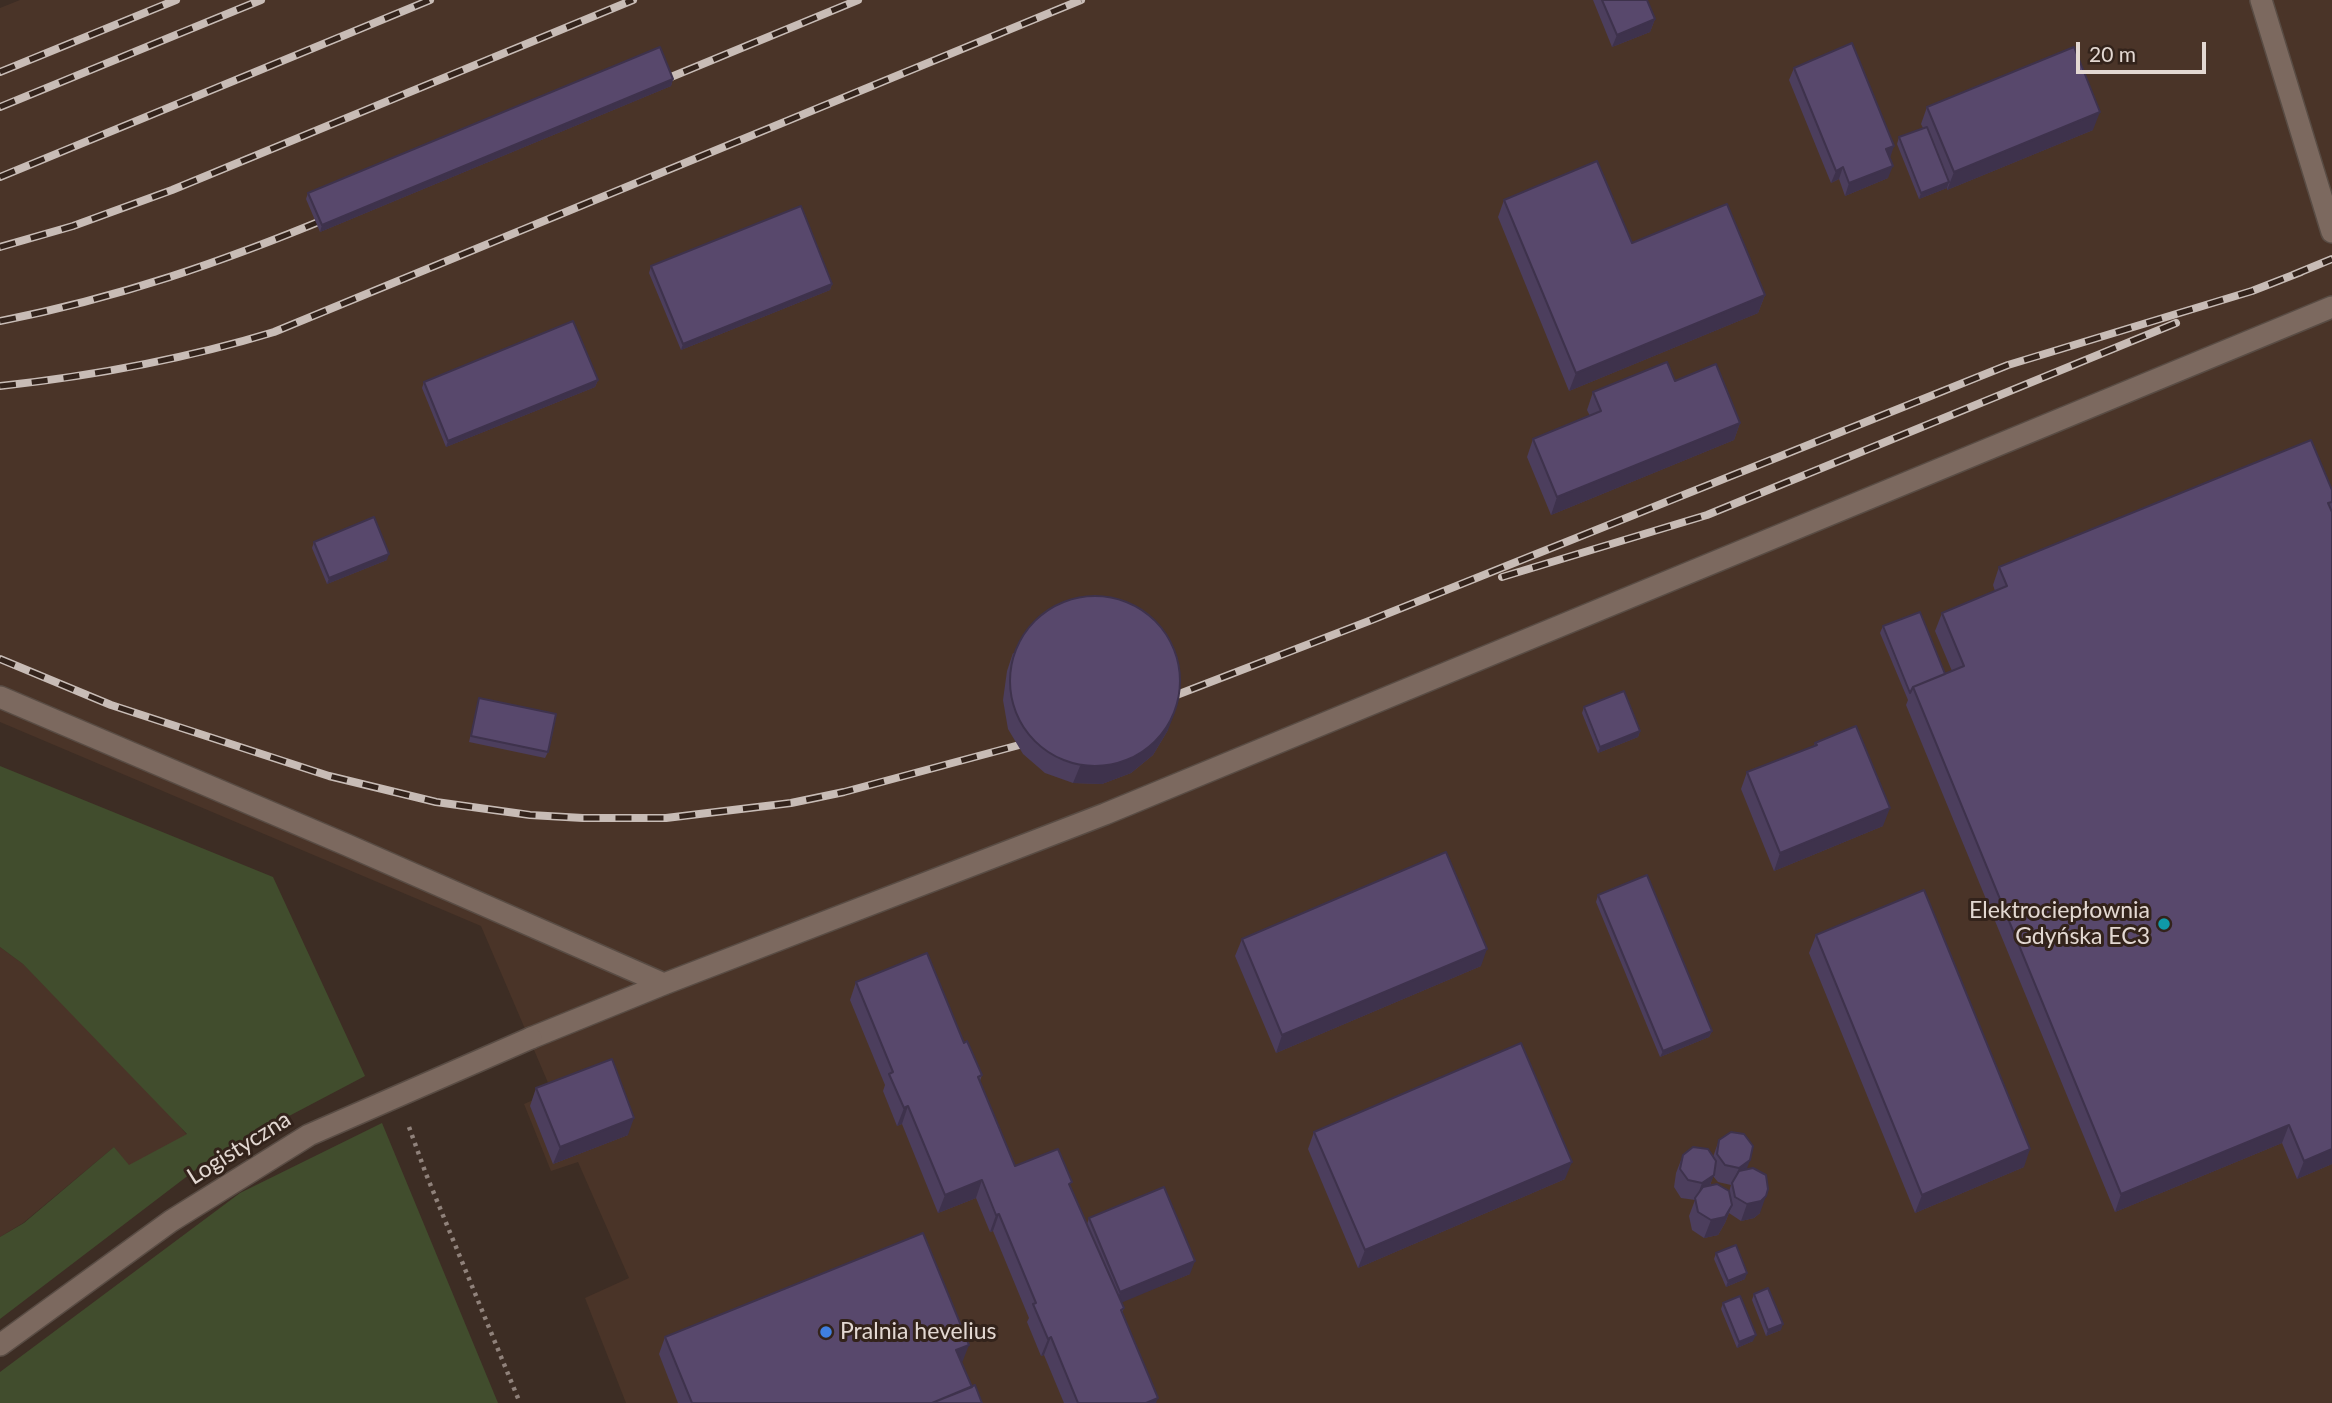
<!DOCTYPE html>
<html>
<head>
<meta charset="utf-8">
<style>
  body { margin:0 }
  #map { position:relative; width:2332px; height:1403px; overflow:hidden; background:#3d2d24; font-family:Lato,sans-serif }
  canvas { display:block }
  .scale { position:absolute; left:2076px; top:42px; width:130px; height:32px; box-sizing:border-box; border:4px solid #e3d8d2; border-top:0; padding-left:9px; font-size:21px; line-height:24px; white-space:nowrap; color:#e3d8d2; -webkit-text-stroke:5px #33231b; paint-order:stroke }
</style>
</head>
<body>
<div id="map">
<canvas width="2332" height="1403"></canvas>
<div class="scale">20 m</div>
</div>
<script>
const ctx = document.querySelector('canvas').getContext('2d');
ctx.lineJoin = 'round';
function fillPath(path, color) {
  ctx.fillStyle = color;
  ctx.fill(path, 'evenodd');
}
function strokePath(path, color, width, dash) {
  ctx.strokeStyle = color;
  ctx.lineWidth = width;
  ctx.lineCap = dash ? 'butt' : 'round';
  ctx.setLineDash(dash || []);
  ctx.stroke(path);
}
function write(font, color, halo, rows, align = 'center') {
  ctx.font = font + ' Lato,sans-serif';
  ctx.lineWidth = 6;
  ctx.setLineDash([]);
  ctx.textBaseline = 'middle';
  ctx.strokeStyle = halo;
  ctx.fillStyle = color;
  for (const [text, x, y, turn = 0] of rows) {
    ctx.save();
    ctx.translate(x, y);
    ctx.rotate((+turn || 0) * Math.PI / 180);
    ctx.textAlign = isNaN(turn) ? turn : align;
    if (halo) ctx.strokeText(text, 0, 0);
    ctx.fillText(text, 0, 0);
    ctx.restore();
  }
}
fillPath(new Path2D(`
  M20,0H2332V1403H626L585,1298L629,1278L578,1162L551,1171L524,1104L552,1092L481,926L0,722V8Z
  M0,947L23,964L156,1098L187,1135L129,1166L114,1147L23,1223L0,1237Z`), '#4a3428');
fillPath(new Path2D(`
  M0,766L273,877L365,1076L215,1155L0,1319V1237L24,1223L114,1147L129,1165L187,1134L23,964L0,947Z
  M382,1123L498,1403H0V1372L240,1193Z`), '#414d2d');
const lane = new Path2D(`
  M2261,0L2332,232
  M0,697L347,845L664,984
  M531,1038L664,984L1105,814L2332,307`);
const street = new Path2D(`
  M0,1345L171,1221L309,1135L531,1038`);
strokePath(lane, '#594c44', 24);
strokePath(street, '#594c44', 24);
strokePath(new Path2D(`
  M409,1127L426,1174L520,1403`), '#90827b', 4.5, [3.5, 5]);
strokePath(lane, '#7c695f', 21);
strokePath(street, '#7c695f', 21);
const rail = new Path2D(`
  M0,72L176,0
  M654,84L858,0
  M0,107L261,0
  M0,177L430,0
  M0,247L73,226L172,190L633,0
  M2293,275L2332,259
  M0,321C118,298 222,262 333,216
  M0,386C92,376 185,359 274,332L1081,0
  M1502,577L1707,515L2176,323
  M0,659L111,705L329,776L436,802L530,815L583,818H666L791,803L844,792L1038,740
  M1161,701L1369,621L2008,365L2252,291L2301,272`);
strokePath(rail, '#c8bcb6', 8);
strokePath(rail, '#33231b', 5, [16]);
fillPath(new Path2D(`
  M1593,0H1647L1655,19L1650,32L1612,47Z
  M1794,68L1890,158L1888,178L1845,196L1839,179L1831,183L1789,80Z
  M673,79L671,86L320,232L306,199L308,193Z
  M1927,107L2093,130L1947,190V188L1919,199L1897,144L1899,137L1923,128L1921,124Z
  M1504,200L1632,243L1765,295L1758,313L1569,391L1498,217Z
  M651,266L832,284L830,290L681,350L649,273Z
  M598,380L595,387L446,447L422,388L424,382Z
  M1675,381L1740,423L1734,440L1551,515L1527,457L1533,439L1590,416L1587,410L1593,392Z
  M2332,490V1164L2297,1179L2282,1143L2115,1212L1906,705L1908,700L1880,633L1883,626L1945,674L1952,671L1935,631L1942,613L1995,591L1993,585L1999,567Z
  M314,542L387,560L327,584L312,548Z
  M1013,653L1168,730L1153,755L1131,773L1102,784L1073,783L1045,773L1023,754L1008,729L1003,700L1007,671Z
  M479,698L548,752L545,758L469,742Z
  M1584,707L1640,731L1638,737L1598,753L1582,713Z
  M1815,743L1883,826L1774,871L1741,789L1747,772L1814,746Z
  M1598,895L1712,1031L1709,1037L1660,1057L1596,902Z
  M1816,935L2024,1167L1915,1213L1809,953Z
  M1242,939L1481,966L1276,1053L1235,956Z
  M856,982L964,1043L982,1075L980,1081L1015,1166L1071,1187L1087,1224L1089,1218L1190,1274L1121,1302L1124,1308L1122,1313L1156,1403H1064L1044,1355L1041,1356L1027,1322L1029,1318L993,1231L990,1232L976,1198L938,1213L902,1124L897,1126L883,1091L885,1085L850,1000Z
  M536,1088L628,1135L553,1164L530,1106Z
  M1314,1132L1565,1179L1358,1268L1308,1149Z
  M1719,1140L1747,1169L1760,1213L1754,1218L1741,1221L1729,1213L1725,1223L1718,1235L1704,1238L1692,1230L1689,1216L1695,1200L1681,1198L1674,1187L1676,1173L1683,1155L1713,1157ZM1713,1176L1718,1182L1731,1185L1729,1192L1710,1186Z
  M1716,1253L1745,1279L1726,1287L1714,1259Z
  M1754,1294L1781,1330L1766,1336L1752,1300Z
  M1723,1303L1753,1341L1737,1348L1721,1309Z
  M665,1337L962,1363L972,1387L982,1403H678L659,1354Z`), '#4c3e5d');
fillPath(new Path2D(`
  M1655,19L1650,32L1612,47L1617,35Z
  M673,79L671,86L320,232L322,225Z
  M2100,112L2093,130L1947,190L1954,172Z
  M1894,146L1890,158L1886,149Z
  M1893,166L1888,178L1845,196L1849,183Z
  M1843,167L1839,179L1831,183L1836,171Z
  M1949,182L1947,188L1919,199L1921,193Z
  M832,284L830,290L681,350L683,344Z
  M1765,295L1758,313L1569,391L1576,373Z
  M598,380L595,387L446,447L448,441Z
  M1740,423L1734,440L1551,515L1557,497Z
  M389,554L387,560L327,584L329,578Z
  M1175,712L1168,730L1153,755L1131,773L1102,784L1073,783L1080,766Z
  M1640,731L1638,737L1598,753L1600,747Z
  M1890,808L1883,826L1774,871L1780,853Z
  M1487,949L1481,966L1276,1053L1282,1035Z
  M1712,1031L1709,1037L1660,1057L1663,1051Z
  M908,1106L902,1124L897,1126L904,1108Z
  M634,1118L628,1135L553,1164L560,1147Z
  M2289,1125L2282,1143L2115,1212L2121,1194Z
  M2030,1149L2024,1167L1915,1213L1922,1195Z
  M2332,1149V1164L2297,1179L2304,1161Z
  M1750,1160L1744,1177L1732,1185L1739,1168Z
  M1572,1162L1565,1179L1358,1268L1365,1250Z
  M1714,1175L1707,1192L1696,1200L1702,1183Z
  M982,1180L976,1198L938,1213L945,1195Z
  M1766,1196L1760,1213L1754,1218L1741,1221L1747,1204Z
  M1732,1205L1725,1223L1718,1235L1704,1238L1711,1220Z
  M999,1214L993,1231L990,1232L996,1215Z
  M1195,1261L1190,1274L1116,1305L1120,1292Z
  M1747,1273L1745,1279L1726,1287L1728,1281Z
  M1783,1324L1781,1330L1766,1336L1768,1330Z
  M1756,1335L1753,1341L1737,1348L1739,1342Z
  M1051,1337L1044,1355L1041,1356L1048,1339Z
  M969,1345L962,1363L950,1367L956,1350Z
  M1158,1398L1156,1403H1146Z`), '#3e324c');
const building = new Path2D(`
  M1602,0H1647L1655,19L1617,35Z
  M1852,43L1894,146L1886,149L1893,166L1849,183L1843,167L1836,171L1794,68Z
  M660,47L673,79L322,225L308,193Z
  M2074,47L2100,112L1954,172L1927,107Z
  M1927,127L1949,182L1921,193L1899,137Z
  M1597,161L1632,243L1727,204L1765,295L1576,373L1504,200Z
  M801,206L832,284L683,344L651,266Z
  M573,321L598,380L448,441L424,382Z
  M1667,362L1675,381L1716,364L1740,423L1557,497L1533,439L1601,411L1593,392Z
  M2311,440L2332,490V502L2328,503L2332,512V1149L2304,1161L2289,1125L2121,1194L1913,687L1964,666L1942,613L2007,586L1999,567Z
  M374,517L389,554L329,578L314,542Z
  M1010 681a85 85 0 1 1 170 0a85 85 0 1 1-170 0Z
  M1920,612L1945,674L1913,687L1910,693L1883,626Z
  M1624,691L1640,731L1600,747L1584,707Z
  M479,698L556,714L548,752L471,736Z
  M1856,726L1890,808L1780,853L1747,772L1817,745L1815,743Z
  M1446,852L1487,949L1282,1035L1242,939Z
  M1647,875L1712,1031L1663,1051L1598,895Z
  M1924,890L2030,1149L1922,1195L1816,935Z
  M927,953L964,1043L967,1041L982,1075L978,1077L1015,1166L1058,1149L1072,1182L1069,1184L1124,1308L1121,1310L1158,1398L1146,1403H1078L1051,1337L1048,1339L1033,1304L1036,1303L999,1214L996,1215L982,1180L945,1195L908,1106L904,1108L889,1074L893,1072L856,982Z
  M1521,1043L1572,1162L1365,1250L1314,1132Z
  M612,1059L634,1118L560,1147L536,1088Z
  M1731,1132L1744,1134L1753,1146L1750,1160L1739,1168L1725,1165L1717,1154L1719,1140Z
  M1693,1147L1708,1149L1716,1161L1714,1175L1702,1183L1688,1180L1680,1169L1683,1155Z
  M1753,1168L1766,1175L1768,1189L1766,1196L1761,1201L1747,1204L1735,1197L1732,1183L1739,1171Z
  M1717,1184L1729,1191L1732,1205L1725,1217L1711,1220L1698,1212L1695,1198L1703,1187Z
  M1164,1187L1195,1261L1120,1292L1089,1218Z
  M923,1233L969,1345L956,1350L972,1387L932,1403H692L665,1337Z
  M1736,1245L1747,1273L1728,1281L1716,1253Z
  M1768,1288L1783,1324L1768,1330L1754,1294Z
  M1740,1296L1756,1335L1739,1342L1723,1303Z
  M975,1385L982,1403H932Z`);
fillPath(building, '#58486c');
strokePath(building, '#3e324c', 2);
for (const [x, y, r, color] of [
  [2164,924,7,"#0f9aa8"],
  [826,1332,7,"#3f7fe0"]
]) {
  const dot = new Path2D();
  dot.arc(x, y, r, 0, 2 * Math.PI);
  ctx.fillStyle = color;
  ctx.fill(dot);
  strokePath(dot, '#33231b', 2.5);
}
write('23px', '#e3d8d2', '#33231b', [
  ["Elektrociepłownia",2150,911],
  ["Gdyńska EC3",2150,937],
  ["Pralnia hevelius",840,1332,"left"]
], 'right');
write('23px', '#e3d8d2', '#33231b', [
  ["Logistyczna",239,1148,-32]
]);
</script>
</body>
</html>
